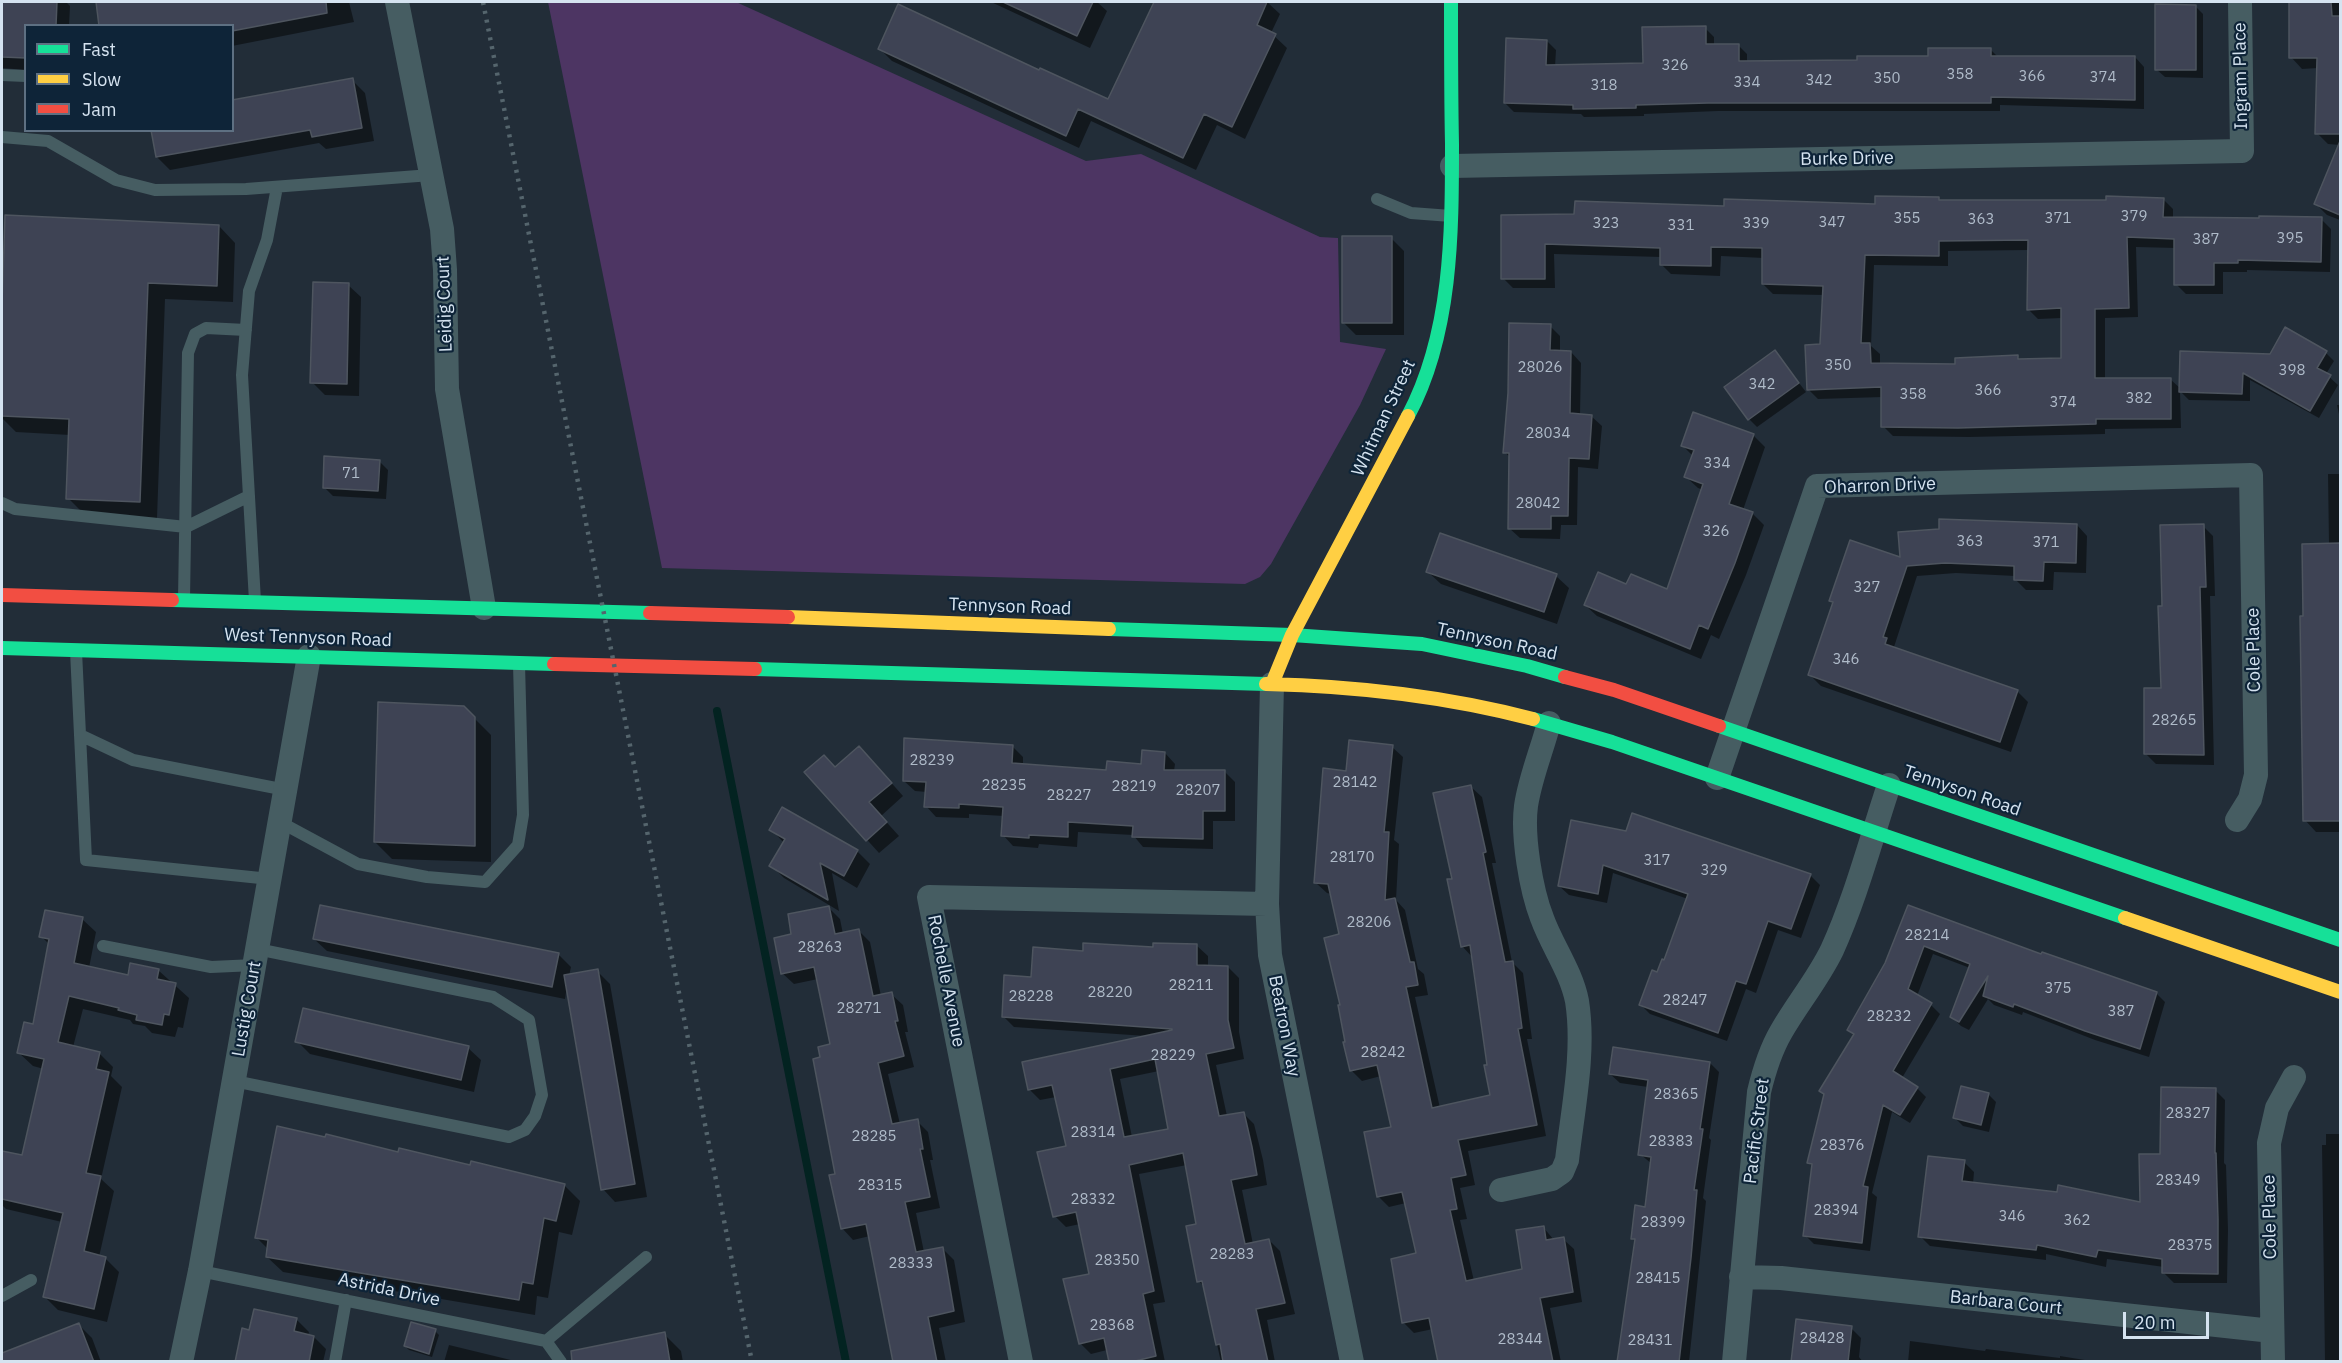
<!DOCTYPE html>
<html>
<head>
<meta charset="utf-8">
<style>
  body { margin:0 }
  #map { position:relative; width:2342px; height:1363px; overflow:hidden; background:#222d38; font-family:"IBM Plex Sans",sans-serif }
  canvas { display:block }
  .frame { position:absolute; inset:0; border:3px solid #d5e3f0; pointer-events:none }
  .legend { position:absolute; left:24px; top:24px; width:210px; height:108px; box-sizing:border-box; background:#0e2438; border:2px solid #5e7082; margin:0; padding:8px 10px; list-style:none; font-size:18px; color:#d5e3f0 }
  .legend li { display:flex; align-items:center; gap:12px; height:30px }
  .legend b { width:30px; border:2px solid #5e7082 }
  .scale { position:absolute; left:2123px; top:1312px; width:86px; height:27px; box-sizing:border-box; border:3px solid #d5e3f0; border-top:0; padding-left:8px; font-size:18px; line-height:21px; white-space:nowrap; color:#d5e3f0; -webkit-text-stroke:4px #0e2438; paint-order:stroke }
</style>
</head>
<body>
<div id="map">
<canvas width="2342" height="1363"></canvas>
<div class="frame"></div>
<ul class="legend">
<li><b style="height:8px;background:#16e098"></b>Fast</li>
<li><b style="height:8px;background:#ffcf43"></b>Slow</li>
<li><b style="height:8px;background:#f24e42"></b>Jam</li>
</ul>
<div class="scale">20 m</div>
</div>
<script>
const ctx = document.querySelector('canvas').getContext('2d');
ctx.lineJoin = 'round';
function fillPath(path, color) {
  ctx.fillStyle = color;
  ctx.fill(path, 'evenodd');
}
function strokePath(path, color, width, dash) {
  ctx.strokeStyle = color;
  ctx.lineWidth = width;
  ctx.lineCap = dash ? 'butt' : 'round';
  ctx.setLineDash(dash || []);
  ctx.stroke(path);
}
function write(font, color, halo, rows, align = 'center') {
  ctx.font = font + ' "IBM Plex Sans",sans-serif';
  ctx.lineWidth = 4.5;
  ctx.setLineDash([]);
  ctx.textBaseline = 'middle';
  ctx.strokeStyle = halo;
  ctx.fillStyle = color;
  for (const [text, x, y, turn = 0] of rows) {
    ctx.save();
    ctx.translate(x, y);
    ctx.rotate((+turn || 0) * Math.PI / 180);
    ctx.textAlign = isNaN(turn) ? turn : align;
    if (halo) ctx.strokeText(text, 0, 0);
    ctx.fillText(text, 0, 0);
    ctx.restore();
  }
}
fillPath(new Path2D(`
  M548,2H736L1086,161L1141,154L1320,237L1338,238L1340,342L1386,349L1360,405L1271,564L1260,577L1245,584L662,568Z`), '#4d3563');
fillPath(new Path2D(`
  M2,2H66L70,6L69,26H26V70L2,68Z
  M105,2H349L354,22L232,46V26L97,3Z
  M991,2H1097L1107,11L1090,48Z
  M1155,2H1267L1280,14L1271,33L1287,48L1245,139L1217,125L1196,170L1091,121L1079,148L892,61L879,48L1039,72L1109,101Z
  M2290,2H2340V220L2327,215L2316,204L2340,145L2328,144L2317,133L2318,68L2302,69L2291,57Z
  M2195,6L2203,14V78L2165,77L2156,69Z
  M1705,28L1714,37V46L1738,45L1747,54V62L1859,61L1929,57L1990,49L1999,58L2135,57L2144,67V109L2000,105V111H1718L1644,114V116L1584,117L1581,114L1514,112L1505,103L1547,41L1556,50L1555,67L1644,64Z
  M352,80L365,93L374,141L326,149L319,143L170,170L157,157L232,130Z
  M1939,199L1941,201L2163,199L2173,209V219H2321L2331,229L2330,272L2247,270V272H2223V294H2186L2176,284V248L2136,247L2138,317L2105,318V380L2170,379L2181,389L2271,355L2326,353L2334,361L2326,374L2338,385L2319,418L2250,380V401L2189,400L2180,391L2181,428L2105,429V434L1969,437L1893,436L1883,426V397L1818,399L1808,389L1821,346L1824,295L1773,294L1763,284L1764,258L1721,256L1720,276L1671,274L1661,264V257L1554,254L1555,288H1513L1503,278L1576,216L1726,208L1876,205ZM2029,250L2028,309L2038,319L2062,318V360H2021L2017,356L1957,365H1880V354L1871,346L1874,265L1948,266V251Z
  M6,217L219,226L235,243L233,302L165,299L157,518L85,515L68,498L70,435L16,432L2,418V342Z
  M1391,238L1404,251V335H1356L1343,322Z
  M348,285L361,297L359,396L325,395L312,382Z
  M1550,326L1560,336V352H1571L1581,363L1580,415L1591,416L1602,426L1598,469L1578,467L1577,525H1561L1560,539L1520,538L1509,528L1511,459L1505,452Z
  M1775,352L1806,392L1757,427L1749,419Z
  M2337,405H2340V419Z
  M1694,414L1754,436L1765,447L1743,510L1752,513L1764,525L1746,575L1719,639L1711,635L1701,659L1597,616L1585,605L1627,586L1667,591L1703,490L1698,488L1686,477L1693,456L1683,446Z
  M379,461L388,470L386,499L333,496L324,487Z
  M2328,474H2340V832H2316L2305,820V617L2329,545Z
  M2077,525L2087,536L2086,573L2054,572L2053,590H2026L2015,579V576L1956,573L1917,576L1894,647L2017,691L2028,702L2011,752L1821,686L1810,675L1834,604L1831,600L1902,559Z
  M2203,526L2213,536L2215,596H2210L2214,765L2156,764L2146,754L2163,689V608Z
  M1428,572L1556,576L1569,588L1557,624L1441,584Z
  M463,707L491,735V862L392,859L375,842Z
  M1013,747L1023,757V765L1108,771L1142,766L1165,753L1175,764L1174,771L1225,772L1235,782V821H1213V849L1143,847L1133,835L1078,832L1077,847L1039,844L1038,848L1013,846L1003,835L1004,816L969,814V818L936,817L926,806L927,792L915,791L904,781Z
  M1392,747L1403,757L1394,840L1399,844L1396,900L1405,910L1418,969L1424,974L1428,995L1415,997L1440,1108L1491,1096L1473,958L1462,946L1454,880L1471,787L1482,797L1496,863H1492L1512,962L1523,973L1532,1039H1527L1546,1136L1468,1151L1475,1185L1460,1188L1467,1219L1460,1220L1474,1281L1524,1271L1543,1227L1554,1240L1563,1239L1574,1249L1582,1302L1550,1308L1561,1362H1440L1433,1329L1414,1333L1404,1323L1393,1260L1418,1254L1406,1203L1389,1207L1378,1196L1392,1128L1381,1076L1362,1081L1351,1070L1342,1006L1341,935L1331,894L1327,893L1316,883L1347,772Z
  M872,761L903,796L881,816L899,836L879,853L806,772L836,769Z
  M783,809L857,851L870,864L857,888L832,873L839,911L784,878L771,865L784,843L771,829Z
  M1572,822L1810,875L1820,885L1801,938L1778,930L1756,993L1746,989L1727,1041L1650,1014L1641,1005L1665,961L1688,899L1613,873L1607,903L1569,895L1559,886Z
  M1909,907L2042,956L2156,993L2165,1002L2149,1057L2095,1040L2023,1012L2022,1015L1994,1005L1988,999L1969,1030L1961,1026L1952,1017L1970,968L1933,954L1917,996L1931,1005L1940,1014L1902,1078L1917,1088L1926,1097L1910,1123L1892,1112L1872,1193L1877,1197L1870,1251L1814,1244L1805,1235L1813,1167L1809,1163L1854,1036L1849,1030L1887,964Z
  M829,908L840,919L843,934L859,931L870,942L881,996L891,994L903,1005L908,1032H905L914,1067L888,1074L900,1124L917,1121L928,1132L933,1160H930L940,1208L916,1213L924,1252L943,1249L954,1260L965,1322L939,1328L946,1362H893L895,1361L870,1236L853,1240L842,1228L822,1058L832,1045L818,979L794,984L782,973L793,936Z
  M82,919L96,932L89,968L129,977L158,970L189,998L183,1028L178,1027L175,1037L152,1033L145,1026L133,1024L130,1020L83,1009L73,1047L99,1053L113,1067L111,1076L122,1087L101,1179L114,1191L99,1257L105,1258L119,1272L107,1322L58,1310L44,1296L62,1222L6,1209L2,1205V1152L23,1157L44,1069L33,1066L19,1053L34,1026L50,945L41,936Z
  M314,939L558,954L571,967L569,976L597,971L610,984L647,1197L615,1202L603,1189L567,986L565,999L327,951Z
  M1196,945L1208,956V967H1228L1239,978V1032L1244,1059L1216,1065L1227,1116L1243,1113L1254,1124L1263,1160L1267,1185L1242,1190L1253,1244L1269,1240L1280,1251L1295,1314L1267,1320L1275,1362H1221L1204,1287L1199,1281L1198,1225L1187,1165L1139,1174L1165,1302L1153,1304L1165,1362H1109L1107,1350L1091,1354L1080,1343L1074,1312L1070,1308L1065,1280L1091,1275L1080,1224L1066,1227L1055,1216L1067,1147L1056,1097L1040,1100L1029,1089L1146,1036L1014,1027L1003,1016L1032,979L1084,953ZM1159,1071L1170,1130L1132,1137L1120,1079Z
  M297,1041L468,1048L481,1060L474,1092L310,1054Z
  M1710,1063L1719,1072L1709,1138L1711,1140L1703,1198L1706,1201L1689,1362H1618L1636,1241L1633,1238L1646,1208L1652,1164L1640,1154L1648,1087L1620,1083L1610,1074Z
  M2215,1090L2225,1100L2224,1163L2226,1165L2228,1230L2227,1283H2174L2164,1273V1267L2107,1259L2106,1267L2046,1254V1260L1930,1246L1920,1236L1964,1162L1974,1172L1973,1184L2141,1204L2161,1155Z
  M1988,1094L1996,1102L1989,1132L1963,1126L1955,1118Z
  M2326,1134H2340V1362H2325L2322,1145H2326Z
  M471,1167L564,1185L580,1201L572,1235L559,1232L548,1298L537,1296L535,1315L283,1272L267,1257L268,1249L257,1238Z
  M296,1319L309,1332L308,1336L314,1337L326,1349L323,1362H236L250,1331Z
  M79,1325L92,1338L101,1362H27Z
  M1851,1328L1861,1338L1859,1357L1863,1362H1792Z
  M435,1331L439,1335L432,1357L409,1350L405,1346Z
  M664,1334L681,1351L683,1362H602Z
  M1910,1341L1985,1351L1986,1349L2060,1358V1356L2097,1362H1908Z
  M449,1345L519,1362H444Z`), '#0007');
strokePath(new Path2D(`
  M717,711L846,1362`), '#032321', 8);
const building = new Path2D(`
  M2,2H57L56,26H26V58L2,57Z
  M96,2H326L327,13L232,31V26H99Z
  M1003,2H1093L1077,36Z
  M1154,2H1267L1257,25L1276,34L1232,127L1204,114L1183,158L1078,109L1066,136L878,49L898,4L1039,70L1040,68L1108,99Z
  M2289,2H2331L2332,16H2340V134H2315L2317,58H2289Z
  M2155,4L2196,5V70H2155Z
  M1706,26V44H1739V61L1857,60V56H1928V48H1991V56H2135V100L1991,97V103H1708L1636,105V108L1573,109V105L1504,103L1506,38L1547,40L1546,65L1643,63L1642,27Z
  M353,78L362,128L312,137L310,130L156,157L151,130H232V100Z
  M2340,141V215L2314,204Z
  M1875,196L1939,197V200H2106V196L2164,198L2163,217L2259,218V216L2322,217L2321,262L2238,260V263H2214V285H2174V239L2127,237L2129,308L2095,309V378H2171V419H2096V424L1958,428L1881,427V387L1807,390L1805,345L1820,344L1823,286L1762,284V248L1711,247V266L1660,265V248L1545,244V279H1501V215L1574,214L1575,201L1724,206V199L1875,204ZM2028,240L2027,310L2061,308V358L2018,359V355L1955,358V364L1871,363L1870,343H1861L1865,255L1939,256V241Z
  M5,215L219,225L217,286L148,283L140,502L66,499L69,419L2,416V304Z
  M1342,236H1392V323H1342Z
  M313,282L349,283L347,384L310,383Z
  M1509,323L1551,324L1550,350L1571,351L1570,413L1592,415L1589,459L1569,458L1568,516H1551V529H1508L1509,453H1503L1508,393Z
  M2285,327L2327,351L2317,368L2331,375L2310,411L2243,373L2242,394L2179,392L2180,351L2270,354Z
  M1775,350L1799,383L1748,420L1724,387Z
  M1693,412L1754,434L1729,504L1753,512L1735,563L1708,629L1699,625L1690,649L1584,605L1598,572L1626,584L1631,574L1667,589L1703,484L1684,477L1694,450L1681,446Z
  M324,456L380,460L378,491L323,488Z
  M1939,519L2077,524L2076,563L2044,562L2043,581L2014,580V566L1945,563L1907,566L1883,637L1887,638L1885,644L2018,690L2000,742L1808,675L1833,602L1829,601L1850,540L1900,557L1898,532L1939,529Z
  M2204,524L2206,587H2200L2204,755L2144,754V688H2161L2158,606H2162L2160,525Z
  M1440,533L1557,574L1544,612L1426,572Z
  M2340,543V821H2303L2300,616H2303L2302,544Z
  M378,702L464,706L475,717V846L374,842Z
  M904,738L1013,745L1012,763L1106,770L1107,761L1141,764L1142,750L1165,752L1164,770H1225V811H1203V839L1132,837L1133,826L1068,822V837L1029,835V838L1001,836L1003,807L959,804V808L924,807L926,782L903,781Z
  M1349,740L1393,745L1384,832H1389L1385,900L1395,898L1410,962H1414L1418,985L1406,987L1432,1108L1490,1095L1484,1065H1487L1470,945L1461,947L1447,879H1452L1433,793L1471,785L1486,852L1483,853L1505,962L1513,961L1522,1028L1518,1029L1537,1125L1458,1140L1466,1175L1451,1178L1457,1209L1450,1210L1466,1281L1522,1269L1516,1230L1544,1226L1546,1240L1564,1237L1573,1292L1540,1298L1553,1362H1438L1429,1318L1402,1323L1391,1259L1416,1253L1402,1192L1377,1197L1364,1132L1391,1127L1377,1065L1350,1071L1343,1042H1345L1338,1005H1340L1324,938L1339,934L1328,884L1314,883L1323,768L1346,771Z
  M859,746L892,783L869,802L887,822L866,841L804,772L824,755L835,767Z
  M782,807L858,850L844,876L820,863L828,900L769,866L785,839L769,830Z
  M1632,813L1811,874L1791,929L1768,921L1746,984L1736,981L1718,1033L1639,1005L1652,970L1657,972L1662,959L1664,960L1688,894L1603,865L1598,894L1558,886L1571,820L1626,831Z
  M320,905L559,953L552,987L313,939Z
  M1908,905L2041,954L2042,952L2157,992L2140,1049L2085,1031L2014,1004L2013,1007L1983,996L1988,976L1959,1022L1950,1017L1970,964L1924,946L1908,989L1932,1003L1893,1071L1918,1087L1900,1115L1883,1105L1863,1186L1868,1187L1862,1243L1803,1236L1812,1164L1807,1163L1824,1094L1819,1091L1854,1034L1847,1030L1885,963Z
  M829,906L835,934L859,929L873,996L892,992L898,1021H895L904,1056L878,1063L892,1124L918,1119L923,1149H920L930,1197L905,1202L916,1252L943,1247L954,1311L928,1317L937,1362H893L866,1224L841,1229L829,1175L835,1174L813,1059L820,1057L818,1047L830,1044L814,967L781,974L774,938L791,934L788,914Z
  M45,910L83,917L74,963L128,975L130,963L159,969L157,979L176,983L169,1015L164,1014L162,1025L136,1020L137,1015L118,1010L119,1008L69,996L58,1042L100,1052L96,1069L109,1072L86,1173L101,1176L84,1251L106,1257L94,1309L43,1297L63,1213L2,1199V1151L22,1155L44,1059L17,1053L24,1022L33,1024L49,939L39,937Z
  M1083,943L1153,947V943L1197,944V965L1228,966V1020L1234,1048L1206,1054L1219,1116L1244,1112L1252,1147L1257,1175L1231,1180L1245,1244L1269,1239L1285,1303L1256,1309L1268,1362H1223L1220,1344L1216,1345L1202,1281L1197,1282L1186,1226L1196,1224L1183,1153L1129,1165L1154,1291L1143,1294L1156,1356L1131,1362H1109L1104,1338L1079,1344L1063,1279L1089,1274L1076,1212L1053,1217L1037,1152L1066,1146L1052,1085L1028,1090L1022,1062L1172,1030V1029L1002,1017L1004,975L1031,977L1033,947L1083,951ZM1155,1059L1168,1129L1124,1137L1110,1069Z
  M598,969L635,1184L601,1190L564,975Z
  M303,1008L469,1046L461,1080L295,1042Z
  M1613,1047L1710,1062L1700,1129H1703L1694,1190H1697L1691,1258L1679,1362H1617L1635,1239H1631L1635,1205L1645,1207L1651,1157L1638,1155L1648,1080L1609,1074Z
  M1961,1086L1989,1093L1981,1125L1953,1118Z
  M2161,1087L2216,1088L2215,1153H2216L2218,1219V1274L2162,1273V1259L2098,1250L2096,1257L2037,1245L2036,1250L1918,1237L1928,1156L1965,1160L1962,1181L2057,1192L2058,1185L2140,1202L2139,1154H2160Z
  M277,1126L325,1137L326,1134L398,1152L399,1148L470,1165L471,1161L565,1184L556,1221L544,1218L533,1284L522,1282L519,1300L266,1257L268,1240L255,1238Z
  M254,1309L297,1318L294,1331L314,1336L309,1362H235L242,1328L249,1330Z
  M1796,1319L1852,1326L1848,1362H1791Z
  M411,1322L436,1329L429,1354L404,1346Z
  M79,1323L94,1362H2V1353Z
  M665,1332L670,1362H572L571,1351Z`);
fillPath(building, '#3e4354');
strokePath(building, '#4e555f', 1.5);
strokePath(new Path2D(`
  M2,75L26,76
  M2,137L48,141L116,180L155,190L246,189L431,175
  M1377,199L1411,213L1451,216
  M2,503L15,509L186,527L249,496
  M184,599L188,353L195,334L206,328L246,330
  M255,601L242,375L249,291L267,240L277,187
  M76,651L86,860L270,879
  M80,735L133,760L286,790
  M280,822L358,864L427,877L485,882L518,845L523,815L519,664
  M103,946L211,967L255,965
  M234,1081L509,1137L525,1130L535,1116L542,1095L529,1020L493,997L257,949
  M200,1271L546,1341L561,1362
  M2,1296L31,1280
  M546,1341L646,1257
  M335,1362L346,1300`), '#465d62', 12);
strokePath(new Path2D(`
  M397,2L442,229L445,270L447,389L484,608
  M1452,166L2242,151L2240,2
  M1272,684L1267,904L1270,955L1352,1362
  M1717,778L1817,486L2251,475L2256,775L2250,799L2237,820
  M1501,1190L1552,1179L1562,1172L1567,1160C1573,1108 1585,1052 1577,1001C1571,971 1552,946 1542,918C1531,890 1522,836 1526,806C1530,778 1542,750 1549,723
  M1741,1277L1781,1278L2272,1331
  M181,1362L200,1271L309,656
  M1021,1362L929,897L1267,904
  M1734,1362L1759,1092C1764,1071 1770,1051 1781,1032C1797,1004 1818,979 1832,950C1856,897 1871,839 1889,785
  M2273,1362L2269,1143L2277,1108L2294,1077`), '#465d62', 24);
strokePath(new Path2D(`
  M1408,416C1452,334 1452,233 1452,144C1451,96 1451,49 1451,2
  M172,600L650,613
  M1109,629L1292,635L1422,644L1527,666L1565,677
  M2,648L554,664
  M755,669L1266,684
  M1533,719L1612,742L2125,918
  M1719,726L2340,940`), '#16e098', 14);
strokePath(new Path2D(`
  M788,617L1109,629
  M1266,684C1357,686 1445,696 1533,719
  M1272,684L1292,635L1408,416
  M2125,918L2340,992`), '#ffcf43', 14);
strokePath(new Path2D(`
  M2,595L172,600
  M650,613L788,617
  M554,664L755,669
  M1565,677L1614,690L1719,726`), '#f24e42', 14);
strokePath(new Path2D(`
  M483,2L752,1362`), '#55656d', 4.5, [3, 6]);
write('15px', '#afbbc9', null, [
  ["326",1675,66],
  ["358",1960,75],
  ["366",2032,77],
  ["374",2103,78],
  ["350",1887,79],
  ["342",1819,81],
  ["334",1747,83],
  ["318",1604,86],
  ["379",2134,217],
  ["355",1907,219],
  ["371",2058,219],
  ["363",1981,220],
  ["347",1832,223],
  ["323",1606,224],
  ["339",1756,224],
  ["331",1681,226],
  ["395",2290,239],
  ["387",2206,240],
  ["350",1838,366],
  ["28026",1540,368],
  ["398",2292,371],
  ["342",1762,385],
  ["366",1988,391],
  ["358",1913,395],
  ["382",2139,399],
  ["374",2063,403],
  ["28034",1548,434],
  ["334",1717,464],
  ["71",351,474],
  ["28042",1538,504],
  ["326",1716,532],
  ["363",1970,542],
  ["371",2046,543],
  ["327",1867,588],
  ["346",1846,660],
  ["28265",2174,721],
  ["28239",932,761],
  ["28142",1355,783],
  ["28235",1004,786],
  ["28219",1134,787],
  ["28207",1198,791],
  ["28227",1069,796],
  ["28170",1352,858],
  ["317",1657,861],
  ["329",1714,871],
  ["28206",1369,923],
  ["28214",1927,936],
  ["28263",820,948],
  ["28211",1191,986],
  ["375",2058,989],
  ["28220",1110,993],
  ["28228",1031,997],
  ["28247",1685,1001],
  ["28271",859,1009],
  ["387",2121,1012],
  ["28232",1889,1017],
  ["28242",1383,1053],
  ["28229",1173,1056],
  ["28365",1676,1095],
  ["28327",2188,1114],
  ["28314",1093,1133],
  ["28285",874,1137],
  ["28383",1671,1142],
  ["28376",1842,1146],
  ["28349",2178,1181],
  ["28315",880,1186],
  ["28332",1093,1200],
  ["28394",1836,1211],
  ["346",2012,1217],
  ["362",2077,1221],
  ["28399",1663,1223],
  ["28375",2190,1246],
  ["28283",1232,1255],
  ["28350",1117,1261],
  ["28333",911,1264],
  ["28415",1658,1279],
  ["28368",1112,1326],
  ["28428",1822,1339],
  ["28344",1520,1340],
  ["28431",1650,1341]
]);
write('18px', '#d5e3f0', '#0e2438', [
  ["Ingram Place",2241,76,-91],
  ["Burke Drive",1847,159,-1],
  ["Leidig Court",445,304,-92],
  ["Whitman Street",1384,418,-65],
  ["Oharron Drive",1880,486,-2],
  ["Tennyson Road",1010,607,2],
  ["West Tennyson Road",308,638,2],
  ["Tennyson Road",1497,642,12],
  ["Cole Place",2254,650,-91],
  ["Tennyson Road",1962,791,19],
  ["Rochelle Avenue",946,981,79],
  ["Lustig Court",247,1009,-80],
  ["Beatron Way",1284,1026,79],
  ["Pacific Street",1757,1131,-83],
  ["Cole Place",2270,1217,-91],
  ["Astrida Drive",389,1290,12],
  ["Barbara Court",2006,1303,6]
]);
</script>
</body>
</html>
